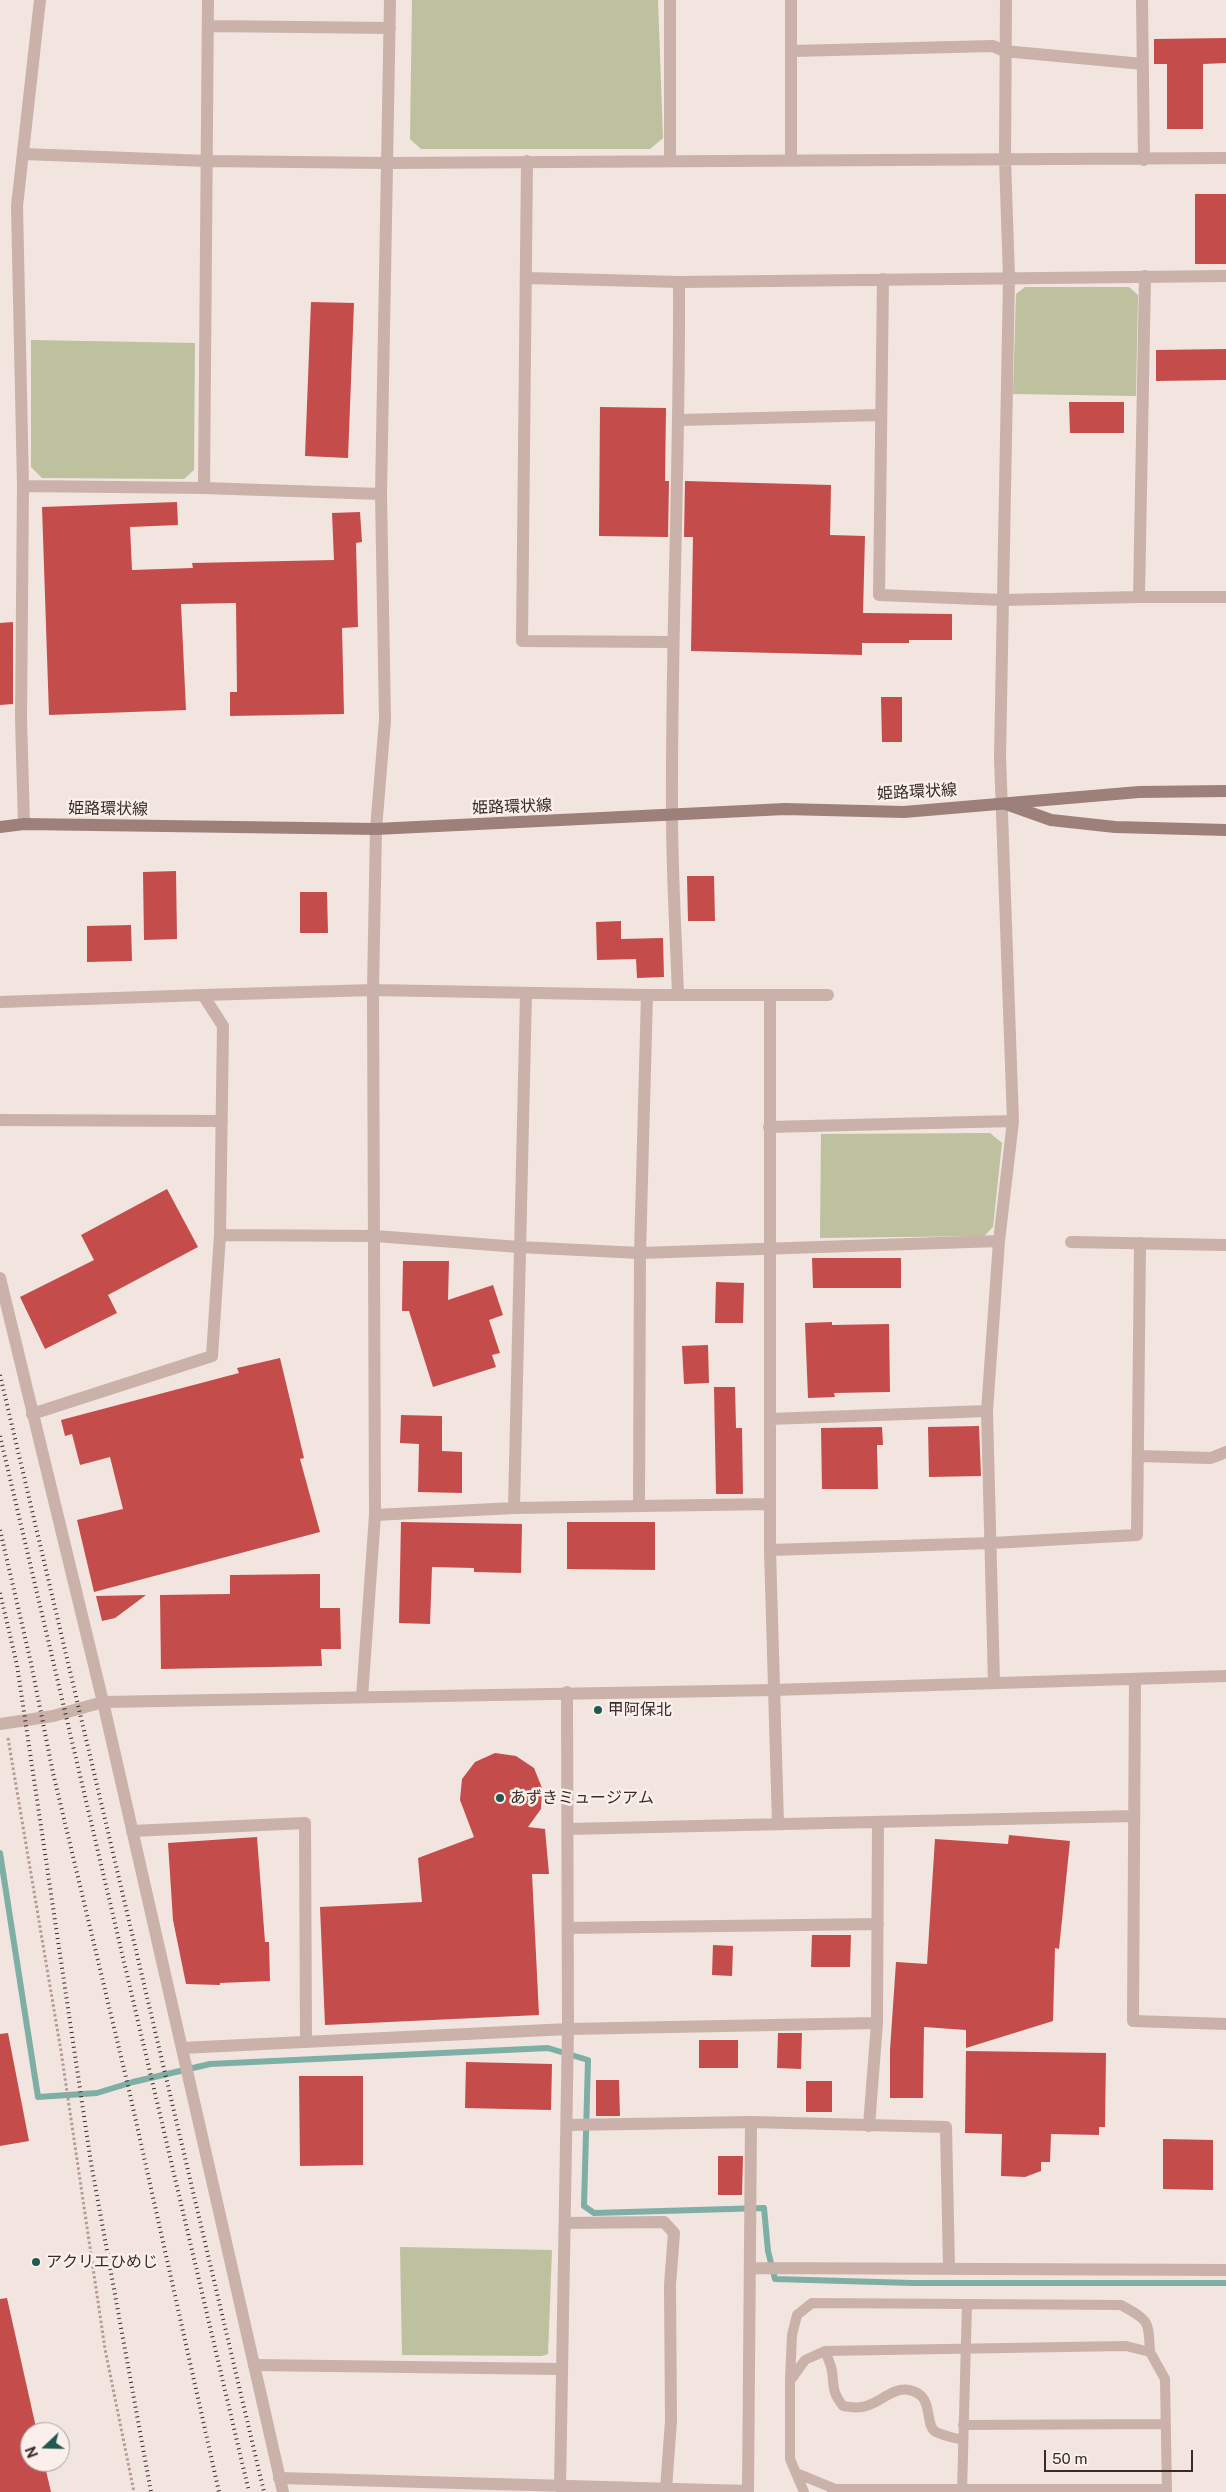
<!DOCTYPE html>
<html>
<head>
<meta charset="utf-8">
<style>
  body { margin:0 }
  #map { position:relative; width:1226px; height:2492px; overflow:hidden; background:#f2e4de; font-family:"Public Sans",sans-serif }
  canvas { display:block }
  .north { position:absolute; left:20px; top:2422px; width:50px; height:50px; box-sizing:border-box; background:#faefea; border:1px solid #aca19d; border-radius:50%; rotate:249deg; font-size:14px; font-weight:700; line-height:20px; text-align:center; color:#382b29 }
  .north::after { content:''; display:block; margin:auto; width:18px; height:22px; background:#1f594f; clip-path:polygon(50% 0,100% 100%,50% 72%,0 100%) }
  .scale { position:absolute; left:1044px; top:2450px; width:149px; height:22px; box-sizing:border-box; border:2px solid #382b29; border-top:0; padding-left:6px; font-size:15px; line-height:18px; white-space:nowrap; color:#382b29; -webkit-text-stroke:4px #faefea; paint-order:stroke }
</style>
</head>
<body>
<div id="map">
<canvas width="1226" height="2492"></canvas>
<div class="north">N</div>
<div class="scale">50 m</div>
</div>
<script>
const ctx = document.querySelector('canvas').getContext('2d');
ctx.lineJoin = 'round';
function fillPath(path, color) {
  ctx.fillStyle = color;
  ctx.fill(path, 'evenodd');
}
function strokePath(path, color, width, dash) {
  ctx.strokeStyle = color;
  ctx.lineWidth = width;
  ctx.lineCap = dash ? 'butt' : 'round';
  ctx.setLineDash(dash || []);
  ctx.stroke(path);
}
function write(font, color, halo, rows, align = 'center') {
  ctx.font = font + ' "Public Sans","Noto Sans JP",sans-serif';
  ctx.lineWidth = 5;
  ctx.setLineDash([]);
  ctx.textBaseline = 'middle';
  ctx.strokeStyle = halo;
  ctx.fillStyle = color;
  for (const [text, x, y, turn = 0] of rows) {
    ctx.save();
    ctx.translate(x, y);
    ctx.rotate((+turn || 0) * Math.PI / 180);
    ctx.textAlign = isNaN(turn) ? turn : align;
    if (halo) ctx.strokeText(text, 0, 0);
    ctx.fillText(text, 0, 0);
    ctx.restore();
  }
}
fillPath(new Path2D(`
  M412,0H658L663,138L650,149H421L410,139Z
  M1025,287H1129L1138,295L1136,396L1013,394L1016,294Z
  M31,340L195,343L194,470L184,479L42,478L31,467Z
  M990,1133L1002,1143L993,1227L984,1236L820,1238L821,1134Z
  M400,2247L552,2250L548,2354L542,2356L402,2355Z`), '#bdc19e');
strokePath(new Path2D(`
  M0,1853L38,2097L97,2093L133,2082L210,2064L548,2048L588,2060L584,2206L594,2213L764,2208L768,2251L775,2279L912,2283H1226`), '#7dafa5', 6);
fillPath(new Path2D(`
  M1226,38V63L1203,64V129H1167V64H1154V39Z
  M1195,194H1226V264H1195Z
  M311,302L354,303L348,458L305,456Z
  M1226,349V380L1156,381V350Z
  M1069,402H1124V433H1070Z
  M600,407L666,408L665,481H669L668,537L599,536Z
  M685,481L831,485L830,535L865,536L863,613L952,614V640H909V643H862V655L691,651L693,537H684Z
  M177,502L178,525L130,527L132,570L193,568L192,563L334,560L332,513L360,512L362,542L356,543L358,627L342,628L344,714L230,716V692H237L236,603L181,604L186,710L49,715L42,507Z
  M13,622V704L0,705V623Z
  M881,697H902V742H882Z
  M176,871L177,939L144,940L143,872Z
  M687,876H714L715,921H688Z
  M300,892H327L328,933H300Z
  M621,921V939L663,938L664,977L637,978L636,959L597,960L596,922Z
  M131,925L132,961L87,962V926Z
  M167,1189L198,1247L108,1295L117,1313L45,1349L20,1297L94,1260L81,1235Z
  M812,1258H901V1288H813Z
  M403,1261H449L448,1300L493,1285L503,1315L489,1320L500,1353L492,1355L496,1367L433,1387L409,1311H402Z
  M716,1282L744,1283L743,1323H715Z
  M832,1322V1325L889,1324L890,1392L834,1393L835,1397L808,1398L805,1323Z
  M708,1345L709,1383L684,1384L682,1346Z
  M280,1358L304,1458L300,1459L320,1532L94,1592L77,1520L123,1509L110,1457L80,1465L72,1434L65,1436L61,1420L239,1373L237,1368Z
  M714,1387H735L736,1428H742L743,1494H716Z
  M401,1415L442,1416V1451L462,1452V1493L418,1492L419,1444L400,1443Z
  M979,1426L981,1476L929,1477L928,1427Z
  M882,1427L883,1445H877L878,1489H822L821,1428Z
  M401,1522L522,1524L521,1573L474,1572V1568L432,1567L430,1624L399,1623Z
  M567,1522H655V1570L567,1569Z
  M320,1574V1608H340L341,1649H321L322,1666L161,1669L160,1595L230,1594V1575Z
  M146,1595L115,1618L102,1621L96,1596Z
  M495,1753L516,1756L534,1768L542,1788L541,1809L528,1827L545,1829L549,1874H532L539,2015L325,2025L320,1907L422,1902L418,1858L474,1837L460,1800L462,1779L475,1762Z
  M1009,1835L1070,1841L1059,1949L1055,1948L1053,2021L966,2048V2030L924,2027L923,2098H890V2050L896,1962L927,1964L935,1839L1008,1844Z
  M257,1837L265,1942H269L270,1981L220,1983V1985L186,1984L173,1920L168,1843Z
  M812,1935H851L850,1967H811Z
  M713,1945L733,1946L732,1976L712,1975Z
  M8,2033L29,2141L0,2146V2034Z
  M778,2033H802L801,2069L777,2068Z
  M699,2040H738V2068H699Z
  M966,2051L1106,2053L1105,2127H1099V2135L1051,2134L1050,2162H1041V2171L1025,2177L1001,2176L1002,2134L965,2133Z
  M466,2062L552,2064L551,2110L465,2108Z
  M299,2076H363V2165L300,2166Z
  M596,2080H619L620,2116H596Z
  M806,2081H832V2112H806Z
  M1163,2139L1213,2140V2190L1163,2189Z
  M718,2156H743L742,2195H718Z
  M7,2298L37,2432H30V2462H44L51,2492H0V2299Z`), '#c44c4b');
strokePath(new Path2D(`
  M8,1738L61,2051L105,2349L134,2492`), '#b69b94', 3, [2.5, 2.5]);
strokePath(new Path2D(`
  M825,2351C827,2357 831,2364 832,2371C834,2387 832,2392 843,2406C851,2407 858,2409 866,2406C881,2402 893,2387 909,2390C936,2395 923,2425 936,2432C944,2436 955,2438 963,2440
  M790,2380L792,2335L797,2315L812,2303L1121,2305C1150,2321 1148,2320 1150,2352
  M963,2425L1165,2424
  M796,2473L835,2489
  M804,2492L790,2459V2381L805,2360L825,2351L1126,2346L1150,2352L1165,2379L1167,2492
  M832,2492L835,2489H1167
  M962,2492L967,2304`), '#cab1aa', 10);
strokePath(new Path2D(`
  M791,0V160
  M1142,0L1144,160
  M208,26L390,28
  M792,51L993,46L1004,51L1143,64
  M23,154L207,161L386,163L1226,158
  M670,160V0
  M527,161L522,641L673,642
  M526,278L679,282L1226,276
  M883,279L879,595L1003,600L1139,597H1226
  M680,420L881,415
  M23,486L204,488L381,494
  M204,488L208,0
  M1139,597L1145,276
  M24,824L21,719L23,486L17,206L40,0
  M203,995L373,990L647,995H828
  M678,995C676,935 672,875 672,814C671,637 680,460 679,282
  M770,995V1550L778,1824
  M0,1002L203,995L223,1026L220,1235
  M0,1120L222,1121
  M769,1127L1013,1121
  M1071,1242L1226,1245
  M32,1414L212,1356L220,1235L375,1236L519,1247L640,1253L999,1241
  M770,1419L987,1411
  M1139,1456L1211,1458L1226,1452
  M639,1505L640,1253L647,995
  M514,1508L526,993
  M375,1515L514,1508L770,1504
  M770,1550L992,1543L1137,1535L1140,1243
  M1135,1680L1133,2021L1226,2024
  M994,1683L987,1411L999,1241L1013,1121L1000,757L1009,278L1005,159L1006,0
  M362,1697L375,1515L373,990L376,829L385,720L381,494L390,0
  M568,1829L1134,1816
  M132,1831L305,1823L306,2042
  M568,1928L878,1924
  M182,2048L568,2029L877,2023
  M567,2125L751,2122L946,2127L949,2268
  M869,2126L877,2023L878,1822
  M565,2223L664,2222L674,2233L670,2285L671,2421L666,2489
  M750,2268L1226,2270
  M254,2365L561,2369
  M279,2478L748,2491
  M560,2487L568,2029L567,1692
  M748,2492L751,2122`), '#cab1aa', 12);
strokePath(new Path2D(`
  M0,1278L103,1702L283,2492
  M0,1724L53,1716L103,1702L773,1690L1226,1676`), '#cab1aa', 12);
strokePath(new Path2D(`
  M1006,804L1051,820L1115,827L1226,830
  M0,827L24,824L376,829L785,809L904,812L1139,792L1226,791`), '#9e807b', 12);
strokePath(new Path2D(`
  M0,1375L264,2492
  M0,1436L249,2492
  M0,1530L31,1663L53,1773L129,2090L219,2492
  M0,1593L17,1665L91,2163L151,2492`), '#382b29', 4, [1, 4]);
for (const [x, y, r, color] of [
  [598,1710,5,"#1f594f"],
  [500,1798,5,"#1f594f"],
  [36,2262,5,"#1f594f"]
]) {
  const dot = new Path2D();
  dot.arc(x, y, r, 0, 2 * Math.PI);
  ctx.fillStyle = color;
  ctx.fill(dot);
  strokePath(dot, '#faefea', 2);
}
write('16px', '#382b29', '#faefea', [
  ["姫路環状線",917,792,-3],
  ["姫路環状線",512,807,-2],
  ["姫路環状線",108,809,1]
]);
write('16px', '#382b29', '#faefea', [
  ["甲阿保北",608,1710],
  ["あずきミュージアム",510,1798],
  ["アクリエひめじ",46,2262]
], 'left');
</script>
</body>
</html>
